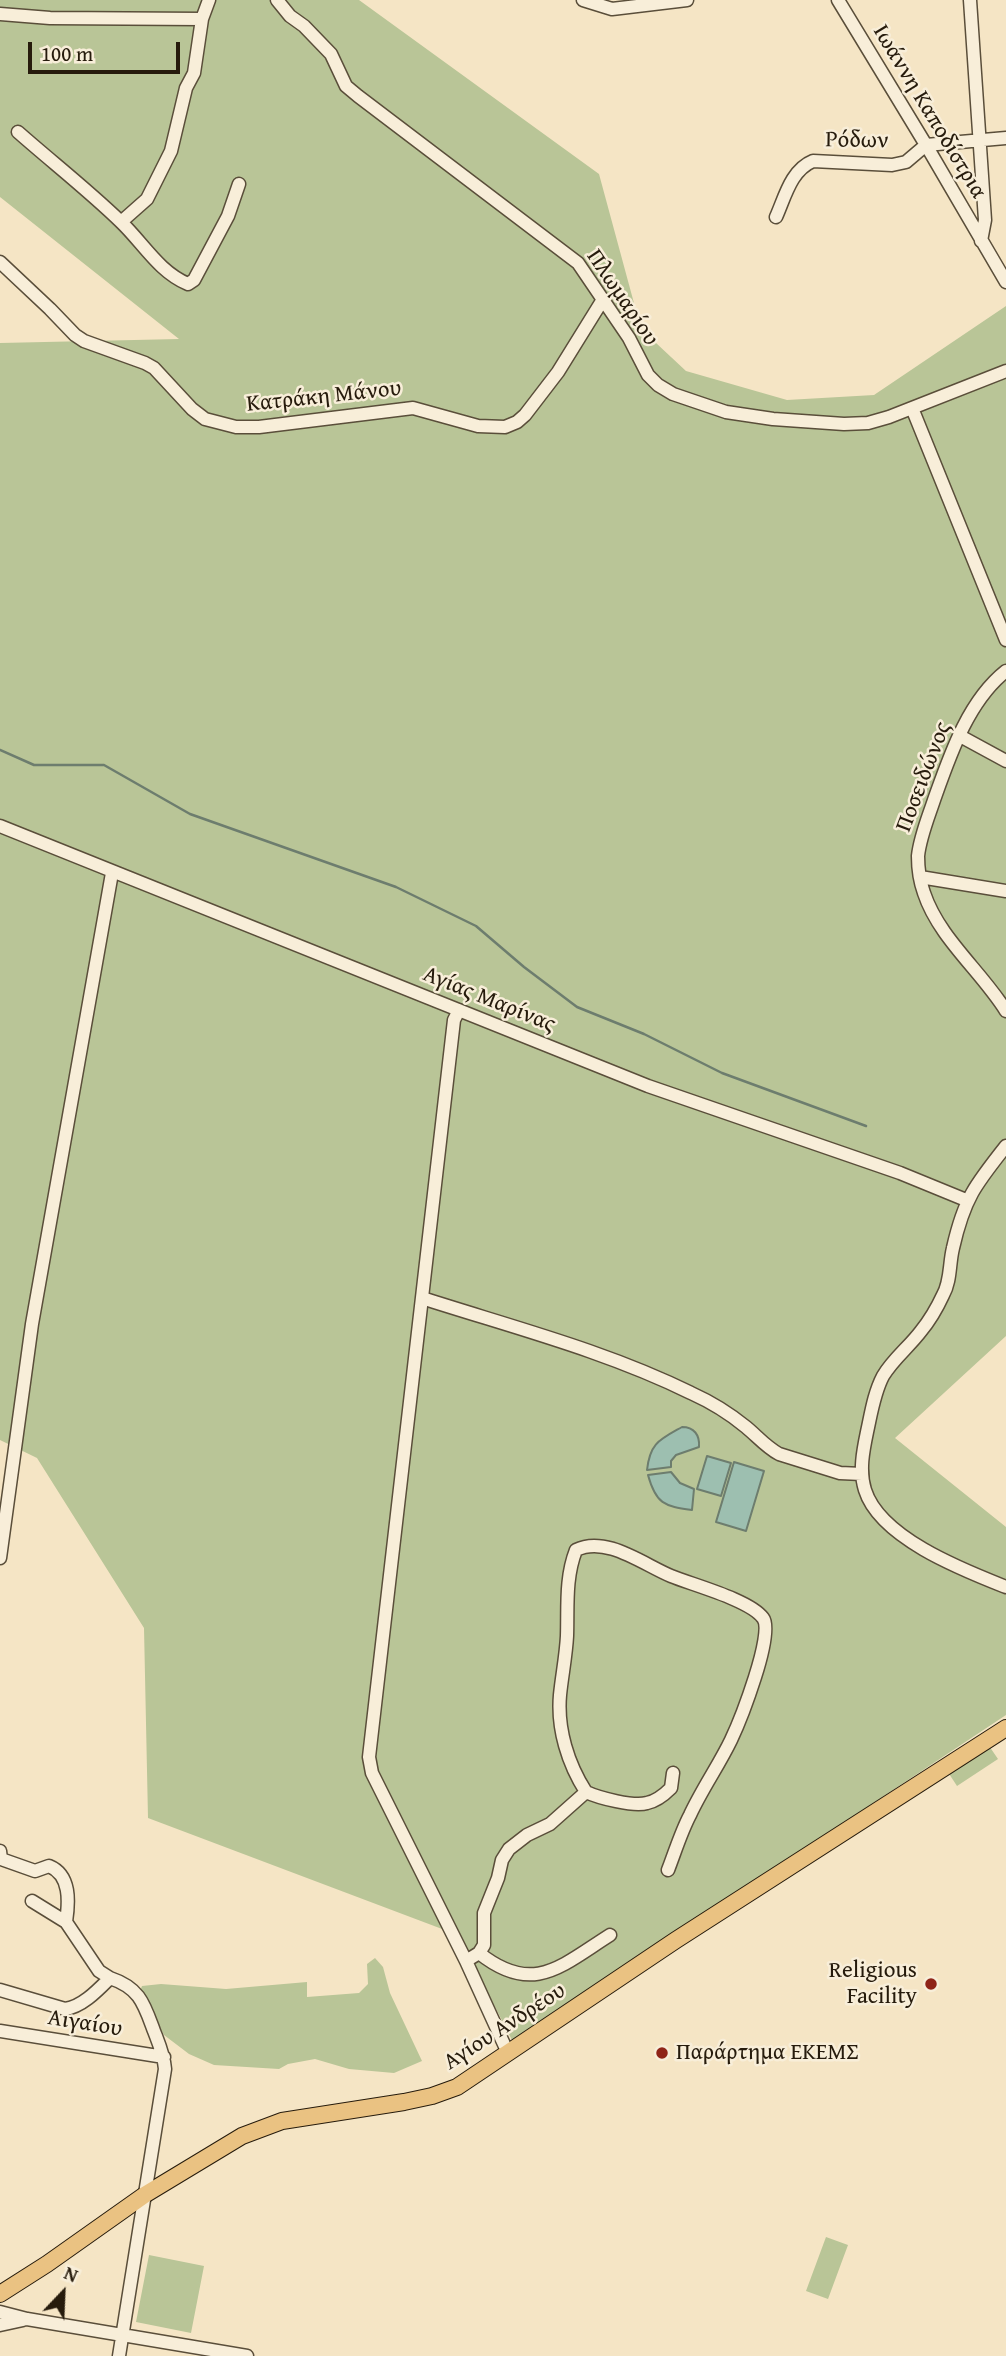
<!DOCTYPE html>
<html>
<head>
<meta charset="utf-8">
<style>
  body { margin:0 }
  #map { position:relative; width:1006px; height:2356px; overflow:hidden; background:#f5e5c5; font-family:"Gentium Book Plus",serif }
  canvas { display:block }
  .north { position:absolute; left:28px; top:2258px; width:70px; height:70px; -webkit-text-stroke:5px #f8eed9; paint-order:stroke; rotate:23deg; font-size:19px; font-weight:700; line-height:28px; text-align:center; color:#261b0c }
  .north::after { content:''; display:block; margin:auto; width:24px; height:32px; background:#261b0c; clip-path:polygon(50% 0,100% 100%,50% 72%,0 100%) }
  .scale { position:absolute; left:28px; top:42px; width:152px; height:32px; box-sizing:border-box; border:4px solid #261b0c; border-top:0; padding-left:9px; font-size:21px; line-height:24px; white-space:nowrap; color:#261b0c; -webkit-text-stroke:5px #f8eed9; paint-order:stroke }
</style>
</head>
<body>
<div id="map">
<canvas width="1006" height="2356"></canvas>
<div class="north">N</div>
<div class="scale">100 m</div>
</div>
<script>
const ctx = document.querySelector('canvas').getContext('2d');
ctx.lineJoin = 'round';
function fillPath(path, color) {
  ctx.fillStyle = color;
  ctx.fill(path, 'evenodd');
}
function strokePath(path, color, width, dash) {
  ctx.strokeStyle = color;
  ctx.lineWidth = width;
  ctx.lineCap = dash ? 'butt' : 'round';
  ctx.setLineDash(dash || []);
  ctx.stroke(path);
}
function write(font, color, halo, rows, align = 'center') {
  ctx.font = font + ' "Gentium Book Plus",serif';
  ctx.lineWidth = 5;
  ctx.setLineDash([]);
  ctx.textBaseline = 'middle';
  ctx.strokeStyle = halo;
  ctx.fillStyle = color;
  for (const [text, x, y, turn = 0] of rows) {
    ctx.save();
    ctx.translate(x, y);
    ctx.rotate((+turn || 0) * Math.PI / 180);
    ctx.textAlign = isNaN(turn) ? turn : align;
    if (halo) ctx.strokeText(text, 0, 0);
    ctx.fillText(text, 0, 0);
    ctx.restore();
  }
}
fillPath(new Path2D(`
  M0,0H359L599,174L641,329L686,371L787,400L874,395L1006,306V1336L895,1438L1006,1527V1715L513,2042L458,1935L148,1818L144,1628L37,1458L0,1440V343L179,339L0,197Z
  M983,1737L998,1759L957,1786L942,1763Z
  M375,1958L383,1967L390,1993L422,2061L394,2073L349,2069L315,2059L288,2064L279,2069L214,2065L189,2054L164,2035L140,1991L142,1986L161,1984L226,1989L307,1982V1997L359,1993L368,1984L367,1964Z
  M826,2237L848,2245L828,2299L806,2291Z
  M149,2255L204,2266L191,2333L136,2322Z`), '#b9c597');
const water = new Path2D(`
  M682,1427C694,1427 700,1435 699,1447L676,1455L671,1461V1467L647,1470C650,1443 659,1440 682,1427Z
  M707,1456L731,1463L721,1496L697,1489Z
  M734,1462L764,1471L746,1531L716,1522Z
  M671,1472L680,1483L694,1489L692,1510C664,1506 656,1504 648,1475Z`);
fillPath(water, '#9dbfb0');
strokePath(water, '#6d7d6e', 2);
strokePath(new Path2D(`
  M0,750L34,765H104L190,814L396,887L476,926L524,967L577,1007L644,1034L722,1073L866,1126`), '#6d7d6e', 2.5);
const minor = new Path2D(`
  M277,0L290,16L304,26L331,54L346,86L358,96L578,263L629,338L648,375L658,385L673,394L726,412L773,419L844,424L868,423L889,417L1006,371
  M583,0L612,9L687,0
  M838,0L926,145L1006,282
  M970,0L985,220L981,241
  M0,14L50,18L202,19
  M18,132C52,162 88,190 121,222C143,243 159,272 188,284L194,280L228,216L239,184
  M776,217C785,197 791,170 813,161L892,165L906,162L926,145L1006,138
  M121,222L147,199L171,151L186,88L194,73L202,19L209,0
  M0,262L50,309L75,335L84,341L145,363L154,368L192,409L205,419L236,427H259L413,408L478,426L505,427L517,422L525,415L558,372L602,301
  M912,408L1006,640
  M1006,671C968,701 950,755 934,800C928,818 920,837 918,856C918,868 920,882 924,893C939,938 981,971 1006,1011
  M960,736L1006,761
  M0,826L648,1086L900,1173L966,1200
  M920,877L1006,891
  M459,1010L454,1020L369,1757L372,1773L466,1961L508,2053
  M1006,1146C975,1185 964,1199 953,1248C949,1264 951,1281 943,1295C937,1308 930,1320 921,1331C909,1347 893,1359 883,1376C874,1393 871,1414 867,1432C863,1451 859,1471 865,1490C880,1538 963,1570 1006,1587
  M422,1298C512,1327 606,1351 691,1393C711,1402 729,1413 746,1427C757,1436 766,1447 779,1454L840,1473L862,1474
  M0,1558L32,1324L112,873
  M586,1792C568,1764 557,1729 560,1695C562,1675 566,1656 567,1636C568,1607 565,1578 576,1550C606,1535 644,1565 671,1576C693,1585 750,1600 763,1618C775,1633 740,1721 731,1740C719,1765 702,1789 690,1815C681,1832 675,1852 668,1870
  M0,1851L1,1859L35,1871L49,1866C71,1875 69,1902 66,1922
  M32,1901L66,1922L99,1971L110,1978
  M479,1953C533,1996 561,1966 610,1935
  M466,1961L479,1953L484,1945V1913L498,1878L502,1860L509,1849L527,1835L550,1824L586,1792C599,1798 634,1807 647,1803C657,1801 664,1795 671,1788L673,1773
  M0,1990L65,2009C82,2007 98,1990 110,1978C140,1988 144,2004 154,2031C159,2044 164,2055 165,2069L119,2356
  M0,2031L164,2057
  M0,2312L27,2319L247,2356
  M0,2325L23,2320`);
const major = new Path2D(`
  M0,2294L47,2264L146,2194L242,2136L282,2121L404,2102L432,2096L457,2087L676,1940L1006,1728`);
strokePath(minor, '#5a4e3a', 15);
strokePath(major, '#261b0c', 18);
strokePath(minor, '#f8eed9', 12);
strokePath(major, '#eac282', 16);
for (const [x, y, r, color] of [
  [931,1984,7,"#8f2418"],
  [662,2053,7,"#8f2418"]
]) {
  const dot = new Path2D();
  dot.arc(x, y, r, 0, 2 * Math.PI);
  ctx.fillStyle = color;
  ctx.fill(dot);
  strokePath(dot, '#f8eed9', 2.5);
}
write('23px', '#261b0c', '#f8eed9', [
  ["Ιωάννη Καποδίστρια",929,112,59],
  ["Ρόδων",857,141,1],
  ["Πλωμαρίου",622,298,56],
  ["Κατράκη Μάνου",324,397,-6],
  ["Ποσειδώνος",924,777,-69],
  ["Αγίας Μαρίνας",489,1000,22],
  ["Αιγαίου",85,2024,9],
  ["Αγίου Ανδρέου",505,2027,-33]
]);
write('23px', '#261b0c', '#f8eed9', [
  ["Religious",917,1971],
  ["Facility",917,1997],
  ["Παράρτημα ΕΚΕΜΣ",676,2053,"left"]
], 'right');
</script>
</body>
</html>
